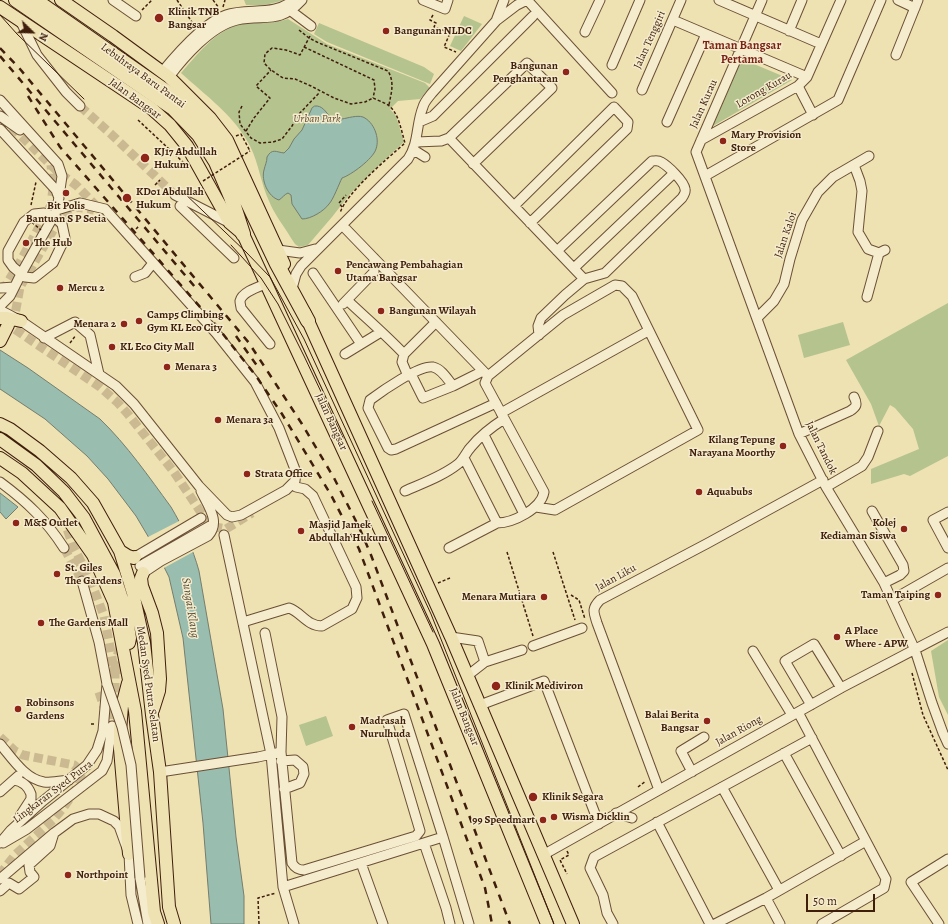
<!DOCTYPE html>
<html>
<head>
<meta charset="utf-8">
<style>
  body { margin:0 }
  #map { position:relative; width:948px; height:924px; overflow:hidden; background:#eee1b2; font-family:Alegreya,serif }
  canvas { display:block }
  .north { position:absolute; left:12px; top:12px; width:40px; height:40px; -webkit-text-stroke:3px #f4eccd; paint-order:stroke; rotate:113deg; font-size:11px; font-weight:700; line-height:16px; text-align:center; color:#3f1e0b }
  .north::after { content:''; display:block; margin:auto; width:14px; height:18px; background:#3f1e0b; clip-path:polygon(50% 0,100% 100%,50% 72%,0 100%) }
  .scale { position:absolute; left:806px; top:894px; width:69px; height:18px; box-sizing:border-box; border:2px solid #3f1e0b; border-top:0; padding-left:5px; font-size:12px; line-height:14px; white-space:nowrap; color:#3f1e0b; -webkit-text-stroke:3px #f4eccd; paint-order:stroke }
</style>
</head>
<body>
<div id="map">
<canvas width="948" height="924"></canvas>
<div class="north">N</div>
<div class="scale">50 m</div>
</div>
<script>
const ctx = document.querySelector('canvas').getContext('2d');
ctx.lineJoin = 'round';
function fillPath(path, color) {
  ctx.fillStyle = color;
  ctx.fill(path, 'evenodd');
}
function strokePath(path, color, width, dash) {
  ctx.strokeStyle = color;
  ctx.lineWidth = width;
  ctx.lineCap = dash ? 'butt' : 'round';
  ctx.setLineDash(dash || []);
  ctx.stroke(path);
}
function write(font, color, halo, rows, align = 'center') {
  ctx.font = font + ' Alegreya,serif';
  ctx.lineWidth = 3;
  ctx.setLineDash([]);
  ctx.textBaseline = 'middle';
  ctx.strokeStyle = halo;
  ctx.fillStyle = color;
  for (const [text, x, y, turn = 0] of rows) {
    ctx.save();
    ctx.translate(x, y);
    ctx.rotate((+turn || 0) * Math.PI / 180);
    ctx.textAlign = isNaN(turn) ? turn : align;
    if (halo) ctx.strokeText(text, 0, 0);
    ctx.fillText(text, 0, 0);
    ctx.restore();
  }
}
fillPath(new Path2D(`
  M244,0H285L265,5H246Z
  M464,16L482,24L461,51L450,46Z
  M288,19L327,44L425,83L430,88L420,99L398,101L390,109L396,116L404,142L376,168L350,194L332,217L308,245L299,247L295,244L291,238C284,226 274,214 269,201C261,184 259,164 250,146C235,116 205,95 181,73C197,55 214,32 238,25C255,21 271,25 288,19Z
  M319,23L424,67L434,74L430,84L327,42L314,34Z
  M742,59L792,80L713,126Z
  M948,303V456L910,476L904,474L871,484V469L919,449L913,429L895,408L890,405L879,426L871,404L846,360Z
  M843,322L850,345L804,358L798,335Z
  M948,640V715L939,697L931,651Z
  M326,716L333,736L306,746L299,725Z`), '#b5c38f');
const water = new Path2D(`
  M315,106C322,105 326,112 330,117L336,116L342,119C348,118 357,115 363,117C374,122 380,138 376,149C373,159 351,175 342,178C339,184 333,200 329,204C324,211 311,219 302,219L292,204L291,195L288,193C285,194 282,198 279,200C268,197 261,180 264,170C265,165 267,162 267,157C272,148 276,152 284,153L289,148L294,139L302,130L312,108Z
  M0,350L28,368L100,419C127,445 149,477 171,507C183,527 193,549 199,571L223,709L236,837L244,896V924H211L203,823L183,638L169,577L152,543L136,516L108,479L87,456L45,419L0,389Z
  M0,493L18,507L6,519L0,512Z`);
fillPath(water, '#99bdae');
strokePath(water, '#757d6d', 1);
fillPath(new Path2D(`
  M181,520L195,551L162,569L146,538Z`), '#eee1b2');
strokePath(new Path2D(`
  M80,106L112,135L175,195
  M12,127L58,172L76,185L100,210
  M0,289L6,285L20,262L51,205L53,188L51,165
  M4,322L100,387L118,403L127,413L174,472L210,526L226,529L252,513
  M17,323L14,320L20,287L61,217L77,207L94,210
  M63,517L73,546L90,579L104,616L115,673V689L112,726
  M64,548L82,581
  M99,692L105,710
  M0,737L15,751L23,755L74,765L80,770L81,777L76,789L64,807L53,820L15,855L0,874`), '#cbba91', 9, [9, 4.5]);
strokePath(new Path2D(`
  M115,673L122,643`), '#cbba91', 12, [12, 6]);
const minor = new Path2D(`
  M113,0L136,16
  M423,0L445,9L448,0
  M719,0L821,44
  M762,0L696,152L799,434L826,487L884,583L915,650L932,703L943,733L948,744
  M898,0L915,8
  M291,11L311,26
  M673,20L807,77
  M496,21L517,5L525,1L529,2L612,93
  M21,22L37,55L66,92L80,106
  M789,31L802,0
  M585,32L600,0
  M896,55L918,0
  M612,65L640,0
  M162,72C176,55 205,22 226,15C248,7 274,17 293,0
  M169,77C184,57 211,26 237,20C265,14 279,25 302,0
  M798,86L813,115
  M642,90L681,0
  M0,100L58,164L62,176L57,210L21,274L10,296L0,306
  M0,116L20,130
  M419,122L433,116L533,16
  M667,122L706,34
  M0,129L56,190L59,198
  M449,138L584,279
  M701,140L798,86L807,77L841,0
  M416,142L441,141L449,138L527,63L552,88L473,164
  M412,153L417,152L425,157
  M854,165L860,181L862,191L858,232L868,249L879,253L885,250
  M705,176L838,100L881,0
  M175,195L230,223
  M185,201L180,206L234,258
  M514,206L614,107L628,122L627,129L530,223
  M44,213L54,216L62,224L65,238L53,263L34,278L25,277L13,267L8,260V251L24,222L34,214Z
  M342,225L488,376
  M278,250L300,253L315,249
  M574,268L674,173
  M313,273L361,344
  M135,277L145,273L153,263
  M266,284C258,287 242,292 240,301C240,304 241,306 241,308L270,344
  M293,285L296,274L301,266L408,159C419,143 416,124 423,107C424,102 429,97 432,93L496,21L504,0
  M0,288L14,287
  M867,297L879,253
  M347,300C366,318 386,335 404,354
  M343,304L374,272V258
  M0,310L21,321L116,386L134,404L199,486L227,515L232,517L241,515L286,490L295,481L296,472L279,428L255,382L216,333L105,209L80,203L57,210
  M757,318L774,301L784,284L790,259L802,220L818,192L833,177L869,156
  M539,335L538,326L541,318L565,295L584,279L605,273L682,198C684,195 686,192 685,189C684,181 668,166 661,162C658,160 655,161 652,161L557,251
  M44,338L75,322L90,335L99,374
  M345,354L381,332
  M411,374L423,398L453,386L483,371
  M408,376L402,362L404,354L436,322
  M453,386C448,380 442,369 433,367C419,365 382,391 370,400L368,408L388,448L391,450L396,449L496,403
  M501,413L648,331
  M799,434L850,411C856,407 858,405 854,397
  M484,435L524,514
  M464,458L497,523
  M0,482C27,502 46,520 64,548
  M826,487L862,466L868,457L878,431
  M405,491C423,483 443,476 458,464C464,459 466,452 471,447C480,436 493,426 504,419
  M872,511L903,565L904,571L900,575L884,583
  M948,512L933,520L948,548
  M224,535L271,754L283,887
  M449,548L497,523C513,523 541,509 544,492L485,383L488,376L563,315L615,285L622,286L632,296L698,430L555,510L536,507
  M135,557L201,518
  M140,566L210,526
  M143,573L161,561L208,536C221,522 208,506 201,491
  M892,600L948,568
  M243,622L289,608C301,612 307,626 322,626L352,609L357,598L356,587L313,496L305,489L296,487
  M451,637L478,641L485,662L467,676
  M533,646L582,628
  M753,651L792,715
  M485,662L522,650
  M480,705L544,681L599,824
  M811,705L785,661L814,644L841,688
  M798,712L886,879L884,888L822,924
  M0,744C12,758 25,779 44,782C52,783 61,781 69,780
  M281,752L292,863C295,868 298,870 304,870L416,836L420,831L387,720L404,714L443,837
  M784,753L841,856
  M281,761L295,760L303,767L304,774L300,783L284,789
  M160,772L258,757L281,752L282,717L265,633
  M692,772L681,751L704,737
  M14,780C22,781 28,786 31,794V799L20,816
  M722,787L779,890
  M659,790L597,623C594,613 591,609 600,600L708,543L823,480
  M0,792L18,776
  M616,813L632,818
  M657,822L710,924
  M0,843L11,830L43,801L87,765L97,750L103,731L107,684L99,642L82,581
  M3,843L27,829L102,771L107,761L112,726
  M424,843L446,908L450,924
  M543,855L841,688L948,632
  M361,863L383,924
  M140,878L148,924
  M0,879L54,833L73,819L89,814H99L114,821L119,826L129,854L131,895L138,924
  M0,891L9,883L19,889L34,877L30,872L29,865L50,846L54,833
  M766,898L780,924
  M294,924L283,887L443,837L469,924
  M613,924L607,913L603,895L590,868L594,857L812,738
  M715,924L766,898L866,841
  M939,924L911,882L948,859`);
const major = new Path2D(`
  M61,0L113,36L169,77L210,118L227,140L284,264
  M0,7L151,108L170,125L187,146L230,223L243,234L433,644L547,924
  M304,312L451,637L573,924
  M0,318H7L21,321
  M0,341L8,325
  M0,424L10,429L40,451L71,478L93,503L120,551L133,593L144,643L152,715L160,772L169,907L174,924
  M0,439L36,465L64,492L84,518L114,574L125,608L130,638L129,643
  M0,458L22,473L60,508L93,555L114,602L135,711L154,912L158,924
  M120,551L128,556L134,558L135,557
  M143,573L141,578L142,586L152,613L157,633L160,679L159,691L153,710
  M128,683L122,706L120,731V749L129,854`);
const highway = new Path2D(`
  M16,0L173,108L199,135L216,162L231,197L243,234
  M35,0L181,102L209,129L226,157L277,264L308,321`);
strokePath(minor, '#6b4f35', 11);
strokePath(major, '#3f1e0b', 14);
strokePath(highway, '#3f1e0b', 16);
strokePath(new Path2D(`
  M177,0L194,25
  M213,0L219,8
  M223,7L225,0
  M142,10L152,0
  M433,15L430,20L436,23L434,27L450,33L444,47L456,52
  M299,30L309,38L319,43L388,71C395,83 391,93 389,105
  M310,36L300,55L286,50L272,48L265,54L264,63L271,70L283,78L295,79L311,86L334,98L351,104L365,102L373,98C377,100 383,102 388,105C399,113 401,130 405,143C387,159 347,192 340,213
  M304,47L374,80L375,89L373,98
  M242,106L239,112L240,124L251,138L260,143L273,142L282,139L292,126L299,114L320,92
  M138,120L184,163
  M246,131L254,118L270,98L256,86L271,70
  M236,136L241,134L250,151
  M155,185L160,180
  M31,205L36,182
  M342,207L339,203L346,195
  M136,229L139,226
  M70,343L76,335
  M507,552L533,636
  M553,552L575,620
  M438,583L450,578
  M571,595L579,600L585,619
  M912,673L923,715L948,770
  M91,724H96
  M638,787L646,781
  M567,851L569,855L560,860L567,874
  M259,924L258,898L276,893`), '#3f1e0b', 1.5, [3, 2]);
strokePath(minor, '#f4eccd', 9);
strokePath(major, '#eee1b2', 12);
strokePath(highway, '#eee1b2', 14);
strokePath(new Path2D(`
  M0,15L17,34L84,99
  M182,191L246,252L270,277L304,339L431,614L554,924
  M231,245L261,278L278,304L304,356L343,438
  M372,501L433,632`), '#3f1e0b', 1);
strokePath(new Path2D(`
  M0,48L20,69L249,343L302,424L334,478L359,527L371,555L510,924
  M0,56L195,287
  M28,96L60,147L215,324L256,376L282,414L331,495L359,549L485,888L492,924
  M236,336L260,370`), '#3f1e0b', 2.5, [7, 7]);
const minorBridge = new Path2D(`
  M107,684L122,727L131,765L140,878`);
strokePath(minorBridge, '#6b4f35', 11, []);
strokePath(new Path2D(`
  M203,181L250,151
  M28,219L41,230`), '#3f1e0b', 1.5, [3, 2]);
strokePath(minorBridge, '#f4eccd', 9);
for (const [x, y, r, color] of [
  [159,18,5,"#8f2418"],
  [386,31,4,"#8f2418"],
  [566,72,4,"#8f2418"],
  [723,141,4,"#8f2418"],
  [145,158,5,"#8f2418"],
  [66,193,4,"#8f2418"],
  [127,198,5,"#8f2418"],
  [26,243,4,"#8f2418"],
  [338,271,4,"#8f2418"],
  [60,288,4,"#8f2418"],
  [381,311,4,"#8f2418"],
  [139,321,4,"#8f2418"],
  [124,324,4,"#8f2418"],
  [112,347,4,"#8f2418"],
  [167,367,4,"#8f2418"],
  [218,420,4,"#8f2418"],
  [783,446,4,"#8f2418"],
  [247,474,4,"#8f2418"],
  [699,492,4,"#8f2418"],
  [16,523,4,"#8f2418"],
  [904,529,4,"#8f2418"],
  [301,531,4,"#8f2418"],
  [57,574,4,"#8f2418"],
  [938,595,4,"#8f2418"],
  [544,597,4,"#8f2418"],
  [41,623,4,"#8f2418"],
  [837,637,4,"#8f2418"],
  [496,686,5,"#8f2418"],
  [18,709,4,"#8f2418"],
  [707,721,4,"#8f2418"],
  [352,727,4,"#8f2418"],
  [533,797,5,"#8f2418"],
  [554,817,4,"#8f2418"],
  [543,820,4,"#8f2418"],
  [68,875,4,"#8f2418"]
]) {
  const dot = new Path2D();
  dot.arc(x, y, r, 0, 2 * Math.PI);
  ctx.fillStyle = color;
  ctx.fill(dot);
  strokePath(dot, '#f4eccd', 1.5);
}
write('bold 11px', '#3f1e0b', '#f4eccd', [
  ["Klinik TNB",168,12],
  ["Bangsar",168,25],
  ["Bangunan NLDC",394,31],
  ["Bangunan",558,66,"right"],
  ["Penghantaran",558,79,"right"],
  ["Mary Provision",731,135],
  ["Store",731,148],
  ["KJ17 Abdullah",154,152],
  ["Hukum",154,165],
  ["KD01 Abdullah",136,192],
  ["Hukum",136,205],
  ["Bit Polis",66,206,"center"],
  ["Bantuan S P Setia",66,219,"center"],
  ["The Hub",34,243],
  ["Pencawang Pembahagian",346,265],
  ["Utama Bangsar",346,278],
  ["Mercu 2",68,288],
  ["Bangunan Wilayah",389,311],
  ["Camp5 Climbing",147,315],
  ["Gym KL Eco City",147,328],
  ["Menara 2",116,324,"right"],
  ["KL Eco City Mall",120,347],
  ["Menara 3",175,367],
  ["Menara 3a",226,420],
  ["Kilang Tepung",775,440,"right"],
  ["Narayana Moorthy",775,453,"right"],
  ["Strata Office",255,474],
  ["Aquabubs",707,492],
  ["M&S Outlet",24,523],
  ["Kolej",896,523,"right"],
  ["Kediaman Siswa",896,536,"right"],
  ["Masjid Jamek",309,525],
  ["Abdullah Hukum",309,538],
  ["St. Giles",65,568],
  ["The Gardens",65,581],
  ["Taman Taiping",930,595,"right"],
  ["Menara Mutiara",536,597,"right"],
  ["The Gardens Mall",49,623],
  ["A Place",845,631],
  ["Where - APW",845,644],
  ["Klinik Mediviron",505,686],
  ["Robinsons",26,703],
  ["Gardens",26,716],
  ["Balai Berita",699,715,"right"],
  ["Bangsar",699,728,"right"],
  ["Madrasah",360,721],
  ["Nurulhuda",360,734],
  ["Klinik Segara",542,797],
  ["Wisma Dicklin",562,817],
  ["99 Speedmart",535,820,"right"],
  ["Northpoint",76,875]
], 'left');
write('11px', '#3f1e0b', '#f4eccd', [
  ["Jalan Tenggiri",650,40,-66],
  ["Lebuhraya Baru Pantai",143,76,36],
  ["Lorong Kurau",764,90,-30],
  ["Jalan Bangsar",135,99,36],
  ["Jalan Kurau",704,104,-66],
  ["Jalan Kaloi",786,235,-71],
  ["Jalan Bangsar",331,422,65],
  ["Jalan Tandok",821,448,64],
  ["Jalan Liku",616,578,-29],
  ["Medan Syed Putra Selatan",148,684,82],
  ["Jalan Bangsar",464,717,68],
  ["Jalan Riong",739,731,-29],
  ["Lingkaran Syed Putra",53,792,-37]
]);
write('italic 11px', '#625033', '#f4eccd', [
  ["Urban Park",317,119]
]);
write('bold 12px', '#7a1f14', '#f4eccd', [
  ["Taman Bangsar",742,46],
  ["Pertama",742,60]
]);
write('italic 12px', '#5a4e3c', '#f4eccd', [
  ["Sungai Klang",190,608,81]
]);
</script>
</body>
</html>
